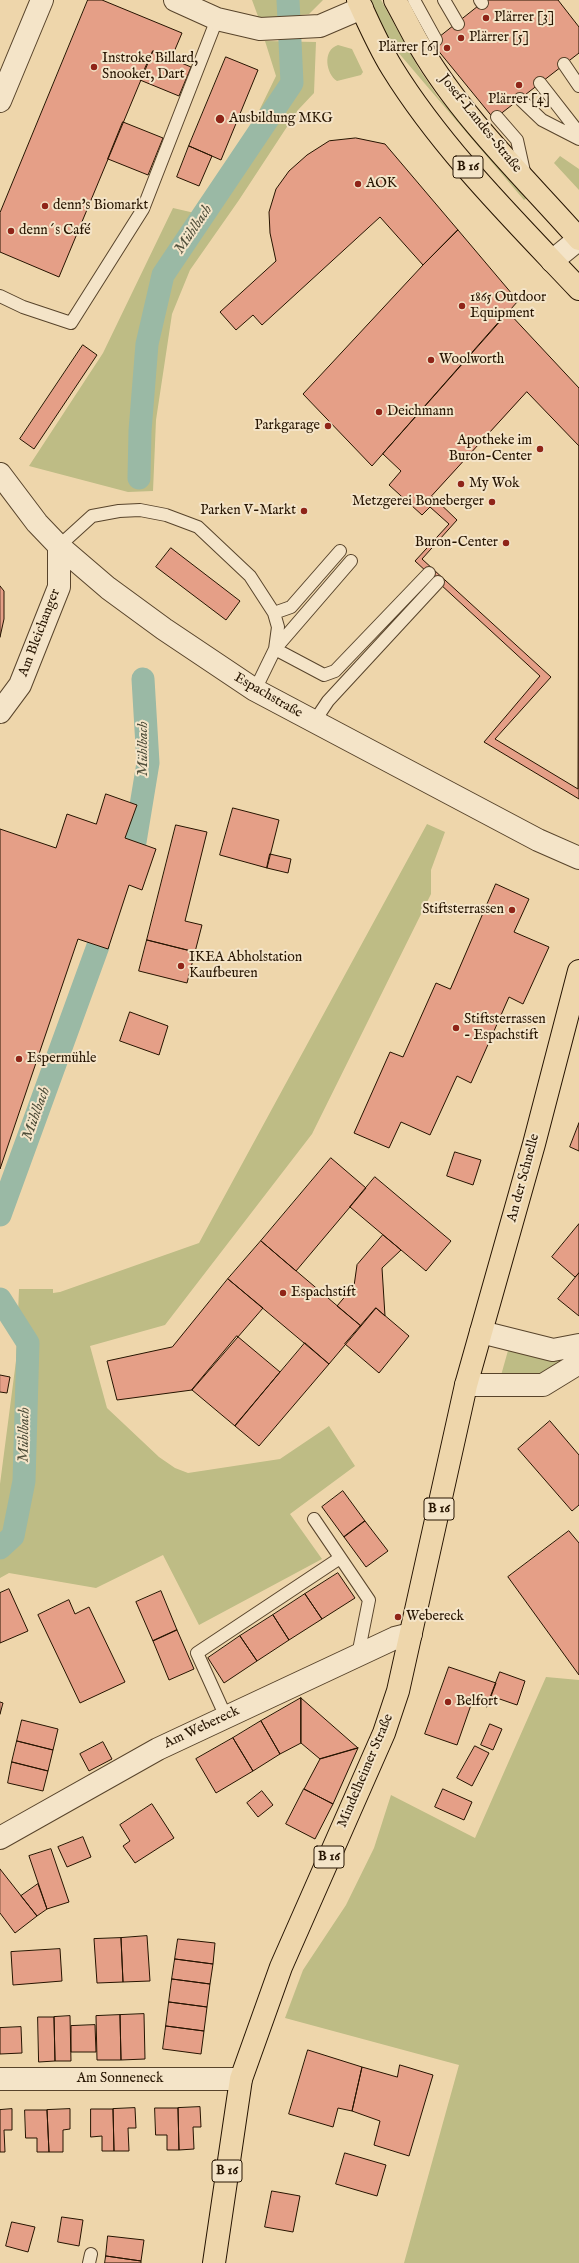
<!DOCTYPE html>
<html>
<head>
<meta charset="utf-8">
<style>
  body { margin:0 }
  canvas { display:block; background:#eed6ab }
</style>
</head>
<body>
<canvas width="579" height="2263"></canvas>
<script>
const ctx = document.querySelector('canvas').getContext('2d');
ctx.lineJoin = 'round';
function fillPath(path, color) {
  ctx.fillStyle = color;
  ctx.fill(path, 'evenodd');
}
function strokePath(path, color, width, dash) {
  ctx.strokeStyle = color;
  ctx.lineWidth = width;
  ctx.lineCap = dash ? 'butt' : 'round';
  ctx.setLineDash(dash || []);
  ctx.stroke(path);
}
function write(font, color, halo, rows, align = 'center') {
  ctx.font = font + ' "IM FELL English",serif';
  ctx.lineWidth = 4;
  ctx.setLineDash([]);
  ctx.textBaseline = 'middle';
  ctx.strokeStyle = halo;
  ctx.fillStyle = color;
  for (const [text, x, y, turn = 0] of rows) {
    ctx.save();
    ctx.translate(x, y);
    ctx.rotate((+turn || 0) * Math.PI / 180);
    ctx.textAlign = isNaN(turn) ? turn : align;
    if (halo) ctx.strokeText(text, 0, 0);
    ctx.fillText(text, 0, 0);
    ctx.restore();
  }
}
fillPath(new Path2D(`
  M252,0H323L309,14L259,19Z
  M368,0H381L419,69L438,97L528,197L524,200L391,44Z
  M265,41L316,42L314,93L298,110L239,200L190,270L172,314L156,420L153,491L128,492L29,466L103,353L173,208L199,214L233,164L276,76Z
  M338,45L352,49L363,72L361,75L337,81C326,74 322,50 338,45Z
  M560,156L579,169V190L554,163Z
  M427,824L445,832L431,870V894L312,1134L165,1325L90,1346L107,1408L159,1457L175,1468L188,1473L280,1459L329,1426L355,1466L290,1514L322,1559L199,1625L163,1555L96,1588L9,1573L0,1578V1484L16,1361L19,1289H53V1293L60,1292L199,1243Z
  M509,1347L577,1355L540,1377L500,1379Z
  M546,1677L579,1680V2263H404L459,2065L285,2018L303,1970L346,1905L374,1848L391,1795L475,1838Z`), '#bebc85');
strokePath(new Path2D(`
  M139,478L140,431L147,344L163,275L292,83L288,0
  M135,842L148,763L143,679
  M0,1215L98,946
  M0,1299L28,1343L24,1481L13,1536L0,1548`), '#9ab9a5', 23);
const building = new Path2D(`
  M88,0H102L182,33L171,59L153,51L59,277L0,252V213Z
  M486,0H558L579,27V53L494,119L432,43Z
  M153,51L191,67L179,96L140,80Z
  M226,57L258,70L221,160L189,146Z
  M123,122L163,138L148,175L108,159Z
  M356,138L385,144L458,230L423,265L380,217L262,325L253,315L236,330L220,312L276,261L270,233L269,212L276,189L289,171L307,155L329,141Z
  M189,146L212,156L199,186L177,177Z
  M458,230L518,301L372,466L303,394L423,265Z
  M508,312L579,388V799L484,742L540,676L415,561L449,524L430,507L422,515L389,485L401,471L383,454Z
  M83,345L97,355L34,449L20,439Z
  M527,392L579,446L578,789L495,739L551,677L422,559L457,520L432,496Z
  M171,548L240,601L226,620L156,567Z
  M0,586L4,591V619L0,637Z
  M106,794L137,805L125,838L156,849L142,890L129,885L108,949L78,939L0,1169V829L56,848L67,814L96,824Z
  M233,808L279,820L267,868L220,855Z
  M176,825L207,832L185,921L202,925L195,952L147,940Z
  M270,854L291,859L288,873L267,868Z
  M496,884L529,899L514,932L549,947L523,1004L509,997L471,1083L457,1076L430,1135L401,1122L389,1148L354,1133L390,1052L403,1057L436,983L450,989Z
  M147,940L195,952L187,983L139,971Z
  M130,1012L168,1026L159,1055L120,1041Z
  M579,1123V1151L570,1147Z
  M455,1152L481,1160L473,1185L447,1176Z
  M331,1158L366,1188L296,1271L261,1241Z
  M375,1177L451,1241L426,1271L350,1207Z
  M579,1224V1273L575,1277L552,1257Z
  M383,1235L401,1250L382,1268L385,1316L376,1308L361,1326L337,1306L354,1286L357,1265Z
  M261,1241L361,1326L329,1364L228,1279Z
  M579,1273V1316L558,1299Z
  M228,1279L263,1308L192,1390L117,1400L107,1361L172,1347Z
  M376,1308L409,1336L379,1373L345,1344Z
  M237,1336L280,1372L235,1426L192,1390Z
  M305,1343L329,1364L259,1446L235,1426Z
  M0,1375L10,1377L7,1393L0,1392Z
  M550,1421L579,1455V1505L572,1511L518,1449Z
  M343,1491L365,1521L344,1537L322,1507Z
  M365,1521L388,1551L366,1567L344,1537Z
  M569,1531L579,1543V1675L508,1577Z
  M338,1573L355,1598L322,1619L305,1594Z
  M9,1589L28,1631L0,1643V1593Z
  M161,1591L177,1630L153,1641L136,1602Z
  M305,1594L322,1619L289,1640L273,1615Z
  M69,1600L75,1614L89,1607L125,1682L80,1703L38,1615Z
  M273,1615L289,1640L257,1661L240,1636Z
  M177,1630L194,1669L169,1680L153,1641Z
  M240,1636L257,1661L224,1683L208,1658Z
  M449,1667L496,1683L487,1707L472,1702L457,1745L425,1734Z
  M500,1672L525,1681L517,1705L491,1696Z
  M301,1698L358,1748L320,1759L301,1743Z
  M301,1698V1743L280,1754L261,1721Z
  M0,1702L3,1703L0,1714Z
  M22,1720L58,1729L53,1750L17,1741Z
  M261,1721L280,1754L253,1771L233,1738Z
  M490,1724L502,1729L493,1750L481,1745Z
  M233,1738L253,1771L216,1793L196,1759Z
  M17,1741L53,1750L48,1771L12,1762Z
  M103,1742L112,1759L89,1771L80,1754Z
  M475,1746L489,1753L472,1786L457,1778Z
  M358,1748L333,1804L304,1789L320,1759Z
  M12,1762L48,1771L43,1791L8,1783Z
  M304,1789L333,1804L315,1839L286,1824Z
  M443,1789L472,1802L464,1820L435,1807Z
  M262,1791L273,1805L258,1817L247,1803Z
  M152,1804L174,1838L135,1863L123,1846L130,1841L120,1825Z
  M83,1837L91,1857L67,1867L58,1847Z
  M51,1849L69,1902L47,1909L29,1856Z
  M0,1869L37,1916L15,1933L0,1913Z
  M38,1884L47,1909L37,1916L21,1896Z
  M147,1936L150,1981L123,1982L121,1938Z
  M121,1938L123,1982L97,1983L94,1939Z
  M178,1939L215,1943L213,1964L175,1959Z
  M60,1949L62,1981L13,1985L11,1952Z
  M175,1959L213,1964L210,1984L172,1979Z
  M172,1979L210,1984L207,2007L169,2002Z
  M169,2002L207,2007L204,2031L166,2026Z
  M144,2014L145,2059L121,2060L120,2015Z
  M120,2015L121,2060H97L96,2016Z
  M70,2016L71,2061H55L54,2017Z
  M38,2017H54L55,2061L39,2062Z
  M95,2025L96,2052H71V2026Z
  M166,2026L204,2031L201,2054L163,2049Z
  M21,2027L22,2053L0,2054V2028Z
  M308,2050L362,2067L352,2111L338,2108L333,2127L289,2114Z
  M400,2065L433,2075L409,2156L374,2145L380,2121L352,2111L362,2067L397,2077Z
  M200,2107L201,2127H193L194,2149L179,2150L178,2108Z
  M135,2108L136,2128H128L129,2151H114L113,2109Z
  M155,2108H178L179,2150H167V2135H156Z
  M12,2109V2130H4L5,2152H0V2110Z
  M70,2109V2129L63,2130V2152H49L47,2110Z
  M91,2109H113L114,2151H102V2136L91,2137Z
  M25,2110H47L49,2152H37V2138H26Z
  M345,2153L386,2165L377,2196L336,2184Z
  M272,2191L300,2196L293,2232L265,2227Z
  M62,2217L83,2220L79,2246L58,2242Z
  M12,2222L35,2227L28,2252L6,2246Z
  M108,2236L144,2240L141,2261L106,2256Z
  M106,2256L141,2261V2263H105Z`);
fillPath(building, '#e59f87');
strokePath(building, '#261400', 1);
const service = new Path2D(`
  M414,0L436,40
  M444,0L458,24
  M480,0L482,3
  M564,64L579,86
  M540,83L579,133
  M520,99L542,120L579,139
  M497,117L517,140L525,176
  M0,296L23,307L71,323L143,209L217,19
  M59,546L92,516L119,511L140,510L166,515L198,527L250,576L274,613L278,627L275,649L255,690
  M351,561L275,649L324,675L335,671L429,573
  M274,613L291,607L340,551
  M314,722L328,701L438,582
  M314,1519L369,1600L358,1655
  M226,1717L197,1653L340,1558
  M89,2263L91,2254`);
const minor = new Path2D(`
  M175,0L217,19L260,29L320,26L362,8
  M0,101L42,0
  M552,261L579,239
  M0,474L37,523L59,546L108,588L164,629L255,690L538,840L579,858
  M0,712L20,685L59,587V546
  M481,1332L553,1350L579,1345
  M466,1385H543L579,1363
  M0,1838L158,1749L395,1638L411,1634
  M0,2079H241`);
const primary = new Path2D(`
  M358,0C368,22 379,47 392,68C442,149 514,220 579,289
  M395,0C404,16 412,33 421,48C462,118 526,179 579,239
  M214,2263L241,2079L281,1967L384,1733L398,1691L466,1385L534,1144L579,971`);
strokePath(service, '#58442b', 14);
strokePath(minor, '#58442b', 24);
strokePath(primary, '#261400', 24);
strokePath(service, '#f4e4c8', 12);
strokePath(minor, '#f4e4c8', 22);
strokePath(primary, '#eed6ab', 22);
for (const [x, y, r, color] of [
  [486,18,4,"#8f2418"],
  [461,38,4,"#8f2418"],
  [447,48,4,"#8f2418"],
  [94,67,4,"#8f2418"],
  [519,85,4,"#8f2418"],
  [220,119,5,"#8f2418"],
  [358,184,4,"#8f2418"],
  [45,206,4,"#8f2418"],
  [11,231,4,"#8f2418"],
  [462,306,4,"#8f2418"],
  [431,360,4,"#8f2418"],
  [379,412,4,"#8f2418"],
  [328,426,4,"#8f2418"],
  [540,449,4,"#8f2418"],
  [461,484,4,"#8f2418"],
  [492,502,4,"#8f2418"],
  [304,511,4,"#8f2418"],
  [506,543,4,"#8f2418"],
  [512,910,4,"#8f2418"],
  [181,966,4,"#8f2418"],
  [456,1028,4,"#8f2418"],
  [19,1059,4,"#8f2418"],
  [283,1293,4,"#8f2418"],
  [398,1617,4,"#8f2418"],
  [448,1702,4,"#8f2418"]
]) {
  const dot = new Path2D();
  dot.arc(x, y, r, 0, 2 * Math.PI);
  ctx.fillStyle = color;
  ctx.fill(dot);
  strokePath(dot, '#f4e4c8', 1.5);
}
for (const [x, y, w] of [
  [468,167,30],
  [439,1509,30],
  [329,1857,30],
  [227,2171,30]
]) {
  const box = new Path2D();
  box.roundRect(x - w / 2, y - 11, w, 22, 3);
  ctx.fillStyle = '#f4e4c8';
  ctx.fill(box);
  strokePath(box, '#261400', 1);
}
write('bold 13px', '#261400', null, [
  ["B 16",468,167],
  ["B 16",439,1509],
  ["B 16",329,1857],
  ["B 16",227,2171]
]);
write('14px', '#261400', '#f4e4c8', [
  ["Plärrer [3]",494,18],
  ["Plärrer [5]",469,38],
  ["Plärrer [6]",439,48,"right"],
  ["Instroke Billard,",102,59],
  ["Snooker, Dart",102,75],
  ["Plärrer [4]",519,100,"center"],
  ["Ausbildung MKG",229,119],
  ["AOK",366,184],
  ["denn's Biomarkt",53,206],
  ["denn´s Café",19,231],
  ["1865 Outdoor",470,298],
  ["Equipment",470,314],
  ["Woolworth",439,360],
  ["Deichmann",387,412],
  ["Parkgarage",320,426,"right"],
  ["Apotheke im",532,441,"right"],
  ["Buron-Center",532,457,"right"],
  ["My Wok",469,484],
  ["Metzgerei Boneberger",484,502,"right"],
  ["Parken V-Markt",296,511,"right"],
  ["Buron-Center",498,543,"right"],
  ["Stiftsterrassen",504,910,"right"],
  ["IKEA Abholstation",189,958],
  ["Kaufbeuren",189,974],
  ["Stiftsterrassen",464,1020],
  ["- Espachstift",464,1036],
  ["Espermühle",27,1059],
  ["Espachstift",291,1293],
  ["Webereck",406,1617],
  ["Belfort",456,1702]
], 'left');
write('14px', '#261400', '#f4e4c8', [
  ["Josef-Landes-Straße",480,124,51],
  ["Am Bleichanger",40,633,-69],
  ["Espachstraße",268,696,30],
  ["An der Schnelle",524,1178,-75],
  ["Am Webereck",202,1728,-25],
  ["Mindelheimer Straße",366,1771,-67],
  ["Am Sonneneck",120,2079]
]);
write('italic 15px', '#4f4e3a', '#f4e4c8', [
  ["Mühlbach",194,230,-56],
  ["Mühlbach",144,749,-90],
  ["Mühlbach",37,1114,-70],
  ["Mühlbach",25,1435,-89]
]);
</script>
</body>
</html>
